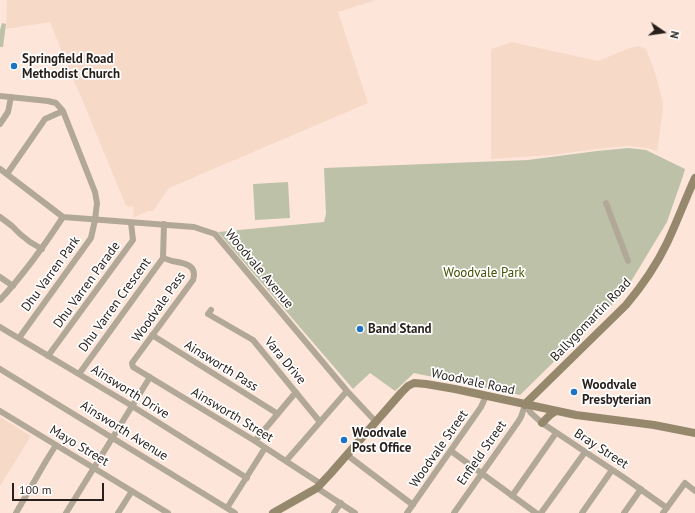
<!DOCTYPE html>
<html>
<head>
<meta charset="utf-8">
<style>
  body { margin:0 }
  #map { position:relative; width:695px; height:513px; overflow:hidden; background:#fde6d9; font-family:"PT Sans",sans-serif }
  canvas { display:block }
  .north { position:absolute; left:643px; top:12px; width:40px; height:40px; -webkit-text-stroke:3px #fff; paint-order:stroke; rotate:103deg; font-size:11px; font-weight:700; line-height:16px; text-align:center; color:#271f1b }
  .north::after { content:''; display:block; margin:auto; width:14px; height:18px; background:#271f1b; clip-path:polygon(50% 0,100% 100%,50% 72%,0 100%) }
  .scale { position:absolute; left:12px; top:483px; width:92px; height:18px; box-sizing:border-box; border:2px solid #271f1b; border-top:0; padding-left:5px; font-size:12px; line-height:14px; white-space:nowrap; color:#271f1b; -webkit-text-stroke:3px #fff; paint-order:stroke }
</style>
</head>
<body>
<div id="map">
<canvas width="695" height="513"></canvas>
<div class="north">N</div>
<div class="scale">100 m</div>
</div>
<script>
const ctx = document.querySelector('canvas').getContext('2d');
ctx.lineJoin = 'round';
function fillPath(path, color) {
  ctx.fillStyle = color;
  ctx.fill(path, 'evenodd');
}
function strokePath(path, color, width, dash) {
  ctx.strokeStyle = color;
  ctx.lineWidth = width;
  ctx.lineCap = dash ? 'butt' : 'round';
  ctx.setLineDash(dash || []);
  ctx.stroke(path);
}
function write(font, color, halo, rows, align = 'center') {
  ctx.font = font + ' "PT Sans",sans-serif';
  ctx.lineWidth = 3.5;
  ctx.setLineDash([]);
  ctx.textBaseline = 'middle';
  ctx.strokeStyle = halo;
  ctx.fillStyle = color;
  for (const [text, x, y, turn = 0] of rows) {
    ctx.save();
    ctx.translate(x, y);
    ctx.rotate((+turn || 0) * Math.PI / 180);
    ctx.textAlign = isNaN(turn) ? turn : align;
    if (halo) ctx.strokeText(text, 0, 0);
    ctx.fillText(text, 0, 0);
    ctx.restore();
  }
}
fillPath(new Path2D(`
  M7,0H376L338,12L368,103L169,188L153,211H148L133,218L134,207L126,206L79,92L75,84L50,22L6,29Z
  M512,42L598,61L630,48L638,46L646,49L654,69L663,102V110L657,151L646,148L627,146L597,149L552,155L491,159V49Z
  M0,417L31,436L0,486Z`), '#f7d9c8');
fillPath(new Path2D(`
  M2,23L6,24L3,47H0V30Z
  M628,148L646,150L685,169L683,176L667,222L624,293L520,395L414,373L395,391L370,373L353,389L218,232L324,222L326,214L324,168L528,160L597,151Z
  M288,182L290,218L255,220L253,184Z`), '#bcc1a7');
strokePath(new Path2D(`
  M0,96L48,101L56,103L63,111L95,192L97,203L95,220L91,238L19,338
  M0,124L8,112L11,97
  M0,169L63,217L194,227L215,234L347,391L376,422
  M7,174L45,119L63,111
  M606,203L628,261
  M0,217L12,226L20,234L30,242L42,249
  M163,258C166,259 169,260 172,261C183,263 198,264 193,280L132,363L133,367L255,441L321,484
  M0,277L13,286
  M0,300C24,274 44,246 63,217
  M211,310L208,314L253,340L320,422
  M0,327L124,401L247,478
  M152,335L278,414
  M48,356L133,240L131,223
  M0,369L235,513
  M79,374L163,258L164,224
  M525,405L531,413L542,423L626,479L667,508
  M0,411L168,513
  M255,441L296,392
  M451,451L536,513
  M347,455L413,505
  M286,461L347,391
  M317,488L355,513
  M512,496L556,433
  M227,508L265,448
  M16,513L46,461L56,445
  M66,513L150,377
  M118,513L132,491
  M334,513L341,503
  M407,513L481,407L486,396
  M454,513L518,422L521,417L525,405
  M541,513L585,452
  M582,513L612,470
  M624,513L641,489
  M663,513L685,483L695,491`), '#b2a897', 6);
strokePath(new Path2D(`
  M525,405L528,401L626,305C642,286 656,266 667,243C677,222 685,200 695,178
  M542,423L550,415L556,411
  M273,513L317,488L331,473L401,393L408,386L414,383L426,384L455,389L576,415L654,425L695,433`), '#96886d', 8);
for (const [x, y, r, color] of [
  [14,66,4,"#1e74c2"],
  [360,329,4,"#1e74c2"],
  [574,392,4,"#1e74c2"],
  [344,440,4,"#1e74c2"]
]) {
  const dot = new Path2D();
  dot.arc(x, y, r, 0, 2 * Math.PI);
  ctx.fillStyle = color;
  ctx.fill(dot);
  strokePath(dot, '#fff', 1.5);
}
write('bold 13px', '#271f1b', '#fff', [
  ["Springfield Road",22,59],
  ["Methodist Church",22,74],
  ["Band Stand",368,329],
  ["Woodvale",582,385],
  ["Presbyterian",582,400],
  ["Woodvale",352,433],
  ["Post Office",352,448]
], 'left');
write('13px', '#271f1b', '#fff', [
  ["Woodvale Avenue",259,269,50],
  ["Dhu Varren Park",51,274,-54],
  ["Dhu Varren Parade",87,285,-54],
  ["Dhu Varren Crescent",115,305,-54],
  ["Woodvale Pass",159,307,-55],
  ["Ballygomartin Road",591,320,-46],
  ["Vara Drive",285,361,50],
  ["Ainsworth Pass",221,366,32],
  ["Woodvale Road",473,382,12],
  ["Ainsworth Drive",130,392,32],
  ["Ainsworth Street",232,415,31],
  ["Ainsworth Avenue",124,431,32],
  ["Mayo Street",79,446,31],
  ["Woodvale Street",439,449,-55],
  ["Bray Street",601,449,33],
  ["Enfield Street",482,453,-55]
]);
write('13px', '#484f03', '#fff', [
  ["Woodvale Park",484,273]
]);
</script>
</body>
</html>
